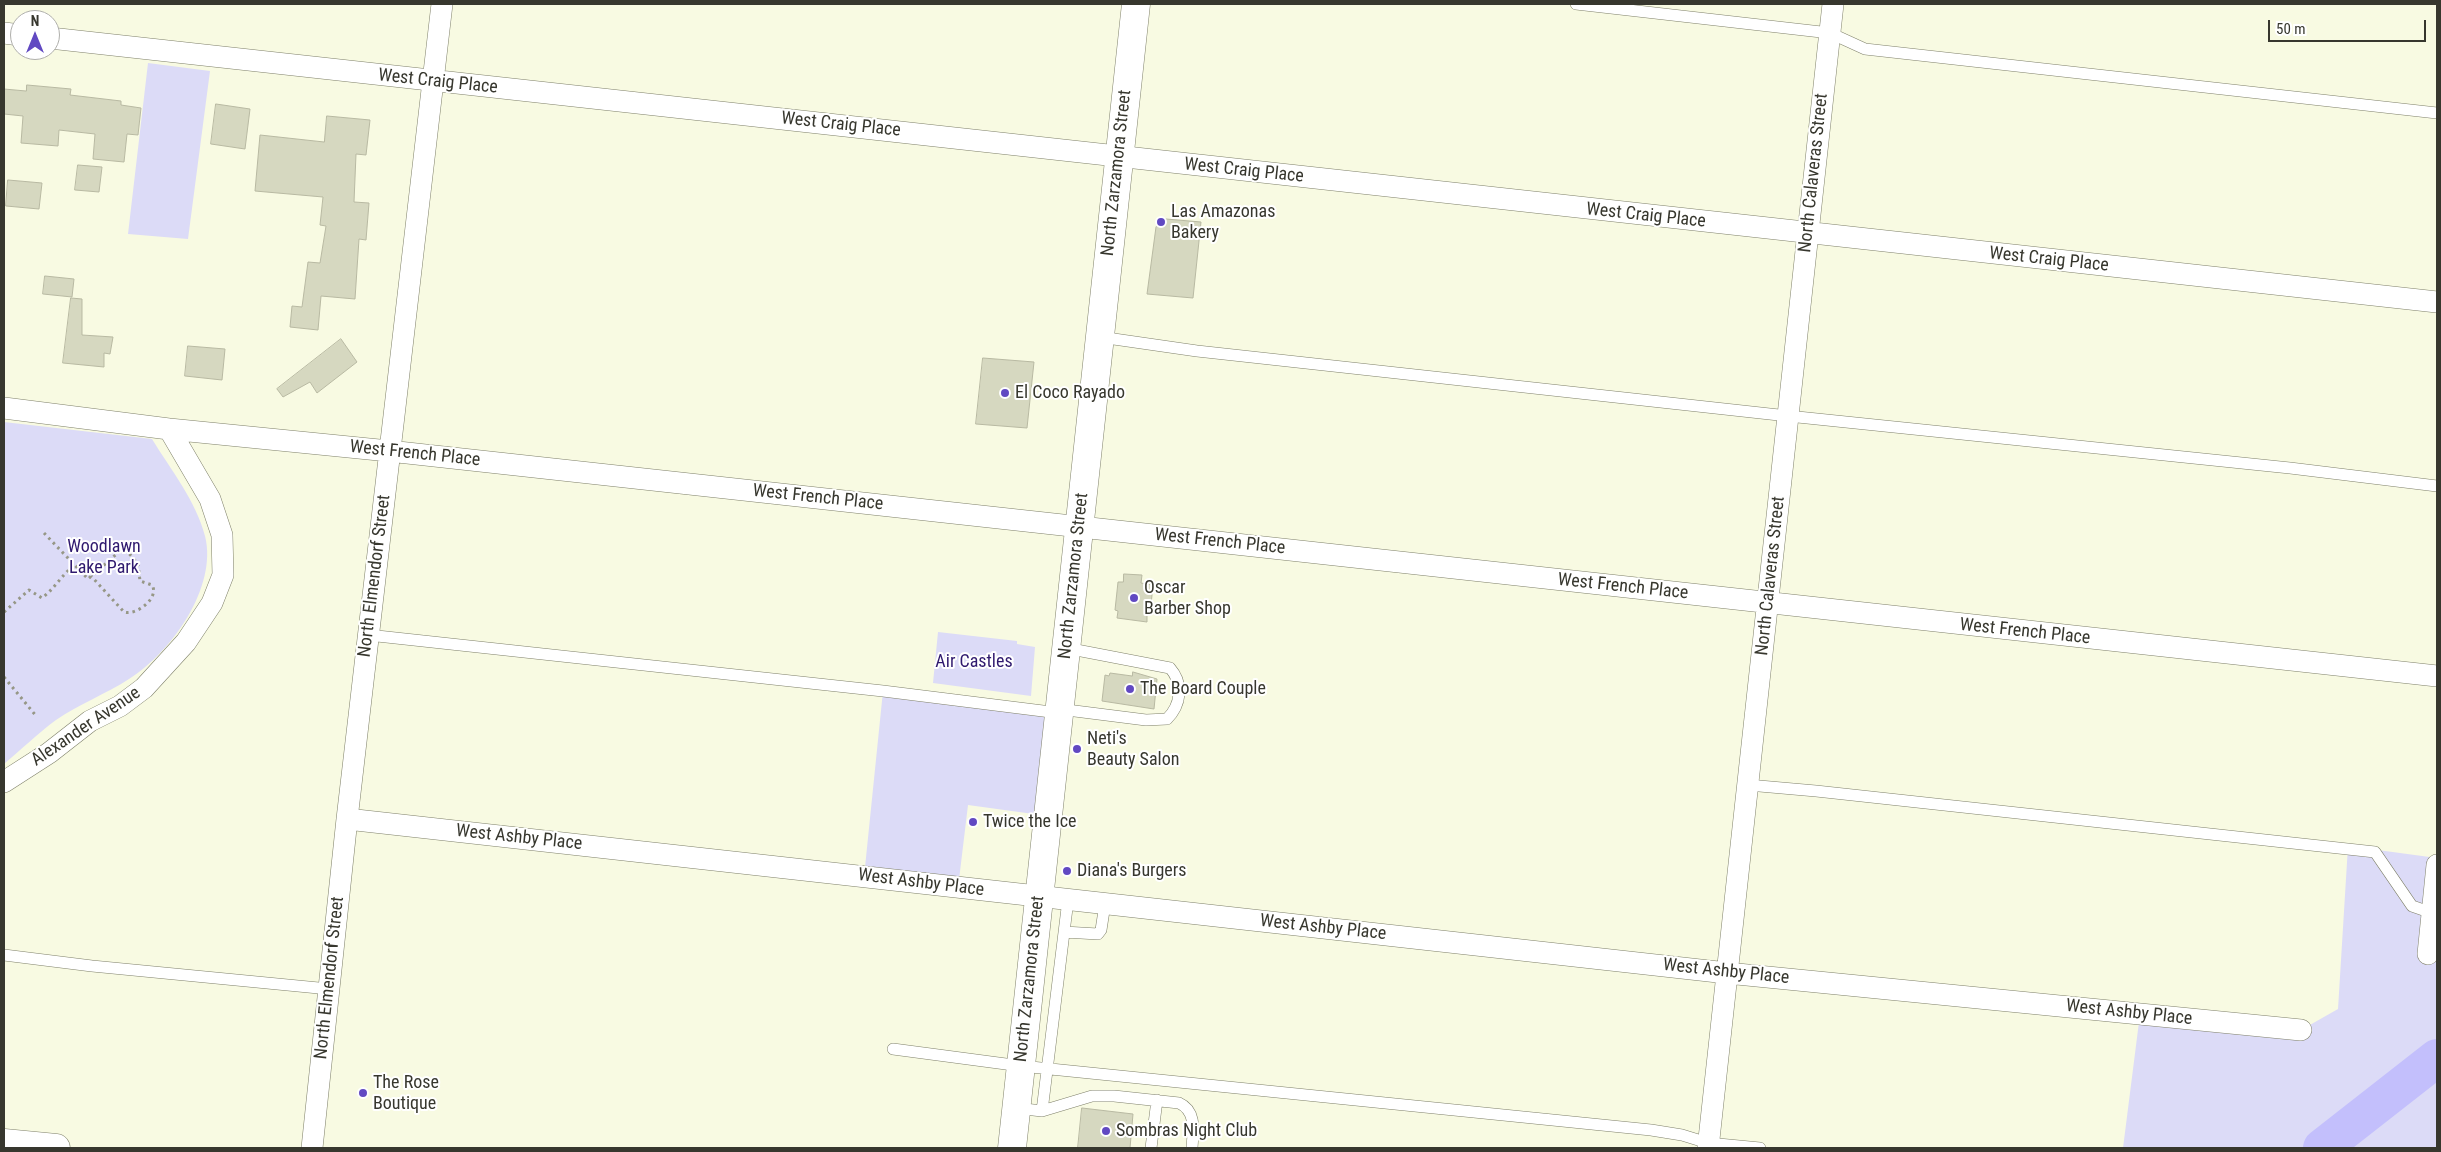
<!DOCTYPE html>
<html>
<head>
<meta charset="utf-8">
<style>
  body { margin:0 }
  #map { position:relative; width:2441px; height:1152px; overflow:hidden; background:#f8fae2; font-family:"Roboto Condensed",sans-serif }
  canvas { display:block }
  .frame { position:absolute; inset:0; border:5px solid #37372e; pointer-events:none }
  .north { position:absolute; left:10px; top:10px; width:50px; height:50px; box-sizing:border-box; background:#fff; border:1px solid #afafab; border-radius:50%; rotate:0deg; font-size:14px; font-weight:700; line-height:20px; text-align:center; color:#37372e }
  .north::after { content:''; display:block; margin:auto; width:18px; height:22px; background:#6149c2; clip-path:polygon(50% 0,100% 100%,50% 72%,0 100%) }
  .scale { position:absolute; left:2268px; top:20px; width:158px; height:22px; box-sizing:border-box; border:2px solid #37372e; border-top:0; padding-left:6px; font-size:15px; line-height:18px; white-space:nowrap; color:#37372e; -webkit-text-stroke:4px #fff; paint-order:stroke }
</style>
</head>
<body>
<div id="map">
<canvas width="2441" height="1152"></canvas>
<div class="frame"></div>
<div class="north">N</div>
<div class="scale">50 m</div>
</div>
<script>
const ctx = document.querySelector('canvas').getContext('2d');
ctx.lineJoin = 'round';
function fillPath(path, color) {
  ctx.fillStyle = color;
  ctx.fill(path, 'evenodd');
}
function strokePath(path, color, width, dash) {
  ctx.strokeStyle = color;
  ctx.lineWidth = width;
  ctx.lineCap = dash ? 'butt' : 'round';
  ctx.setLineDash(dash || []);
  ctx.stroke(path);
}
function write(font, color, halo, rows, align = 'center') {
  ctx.font = font + ' "Roboto Condensed",sans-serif';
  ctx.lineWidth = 4;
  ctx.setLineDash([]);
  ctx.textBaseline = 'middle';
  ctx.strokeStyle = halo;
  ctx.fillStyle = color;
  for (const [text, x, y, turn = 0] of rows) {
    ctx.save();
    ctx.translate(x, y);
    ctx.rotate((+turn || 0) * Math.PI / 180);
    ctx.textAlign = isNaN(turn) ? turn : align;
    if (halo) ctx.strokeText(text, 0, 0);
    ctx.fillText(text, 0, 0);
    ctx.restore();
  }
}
fillPath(new Path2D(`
  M148,63L210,71L188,239L128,234Z
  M4,422L152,439C171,470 196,501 205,536C218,587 171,653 129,679C106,694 79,704 56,720C38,733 21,750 4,764Z
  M938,632L1017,641V644L1035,647L1031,696L933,683Z
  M883,691L1059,713L1048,816L968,805L958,888L864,877Z
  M2348,846L2437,858V1148H2123L2140,1014L2301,1030L2338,1009Z`), '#dcdbf7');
strokePath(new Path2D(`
  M2322,1148L2437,1058`), '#c3bffc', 38);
const building = new Path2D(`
  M27,85L71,89L70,95L121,101V105L141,108L138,135L127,134L124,162L93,159L95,134L59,130L58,146L21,143L23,116L4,114V89L26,91Z
  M216,104L250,109L245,149L211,144Z
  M327,116L370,120L366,155L356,154L354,202L369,203L366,240L359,239L355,299L321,296L318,330L290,327L292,306L302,307L308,262L320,263L326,226L320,225L323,197L255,191L260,135L324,142Z
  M78,165L102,167L99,192L75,190Z
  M8,180L42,183L39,209L6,206Z
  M1166,219L1201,222L1193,298L1147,294L1156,227Z
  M45,276L74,279L72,297L43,294Z
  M71,298L82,299V335L113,337L110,354L104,353V367L63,363Z
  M341,339L357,362L317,393L310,382L283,397L277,389Z
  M188,346L225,349L222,380L185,376Z
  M983,358L1034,362L1027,428L976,424Z
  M1124,574L1142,575L1141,583L1153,585L1150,615L1147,614V622L1117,618L1118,611L1115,610L1118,582H1123Z
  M1133,672L1157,679L1154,709L1102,701L1105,675L1109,676L1110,673L1132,676Z
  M1082,1108L1133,1114L1130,1148H1078Z`);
fillPath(building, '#d6d8c0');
strokePath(building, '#b8b9a2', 1);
const lane = new Path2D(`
  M1576,4L1830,33L1865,49L2437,113
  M1100,337L1197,351L1788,416L2290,468L2437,486
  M368,635L883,691L1059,713
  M1059,709L1146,720L1167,719C1181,705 1184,684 1170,668L1066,648
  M1748,785L1816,791L2375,852L2412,906L2432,913
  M1064,932L1098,934L1101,930L1105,904
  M4,955L92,966L329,989
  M893,1049L1021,1066L1651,1130L1682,1135L1708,1143L1760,1148
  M1016,1108L1042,1111L1092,1096H1114L1179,1103C1197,1111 1193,1132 1192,1148
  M1042,1111L1068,900
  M1151,1148L1157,1100`);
const street = new Path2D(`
  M4,33L20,35
  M50,38L2437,302
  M4,408L169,429L389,451L2437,676
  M4,782L49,753L90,721L120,706L144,688L186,642L212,603L223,575L222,535L210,499L169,429
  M347,819L1727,973L2301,1030
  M2428,954L2437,865
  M312,1148L347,819L442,4
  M1708,1148L1833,4`);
const secondary = new Path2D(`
  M4,1143L56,1148
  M1012,1148L1136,4`);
strokePath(lane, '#7f806a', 12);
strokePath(street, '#7f806a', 22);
strokePath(secondary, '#7f806a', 29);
strokePath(new Path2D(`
  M44,533L88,579L120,551H127L138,564L140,581L152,585C160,598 136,616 124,612L91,576
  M4,612L29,590L42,598C55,588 62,575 74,565
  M4,677L37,717`), '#969786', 3, [2.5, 4]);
strokePath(lane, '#fff', 11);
strokePath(street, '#fff', 21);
strokePath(secondary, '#fff', 28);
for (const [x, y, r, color] of [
  [1161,222,5,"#6149c2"],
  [1005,393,5,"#6149c2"],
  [1134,598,5,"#6149c2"],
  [1130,689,5,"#6149c2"],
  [1077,749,5,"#6149c2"],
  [973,822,5,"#6149c2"],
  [1067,871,5,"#6149c2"],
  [363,1093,5,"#6149c2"],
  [1106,1131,5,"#6149c2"]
]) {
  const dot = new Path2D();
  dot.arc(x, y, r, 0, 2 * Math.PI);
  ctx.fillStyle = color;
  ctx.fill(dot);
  strokePath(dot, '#fff', 2);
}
write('18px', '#37372e', '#fff', [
  ["West Craig Place",438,82,6],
  ["West Craig Place",841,125,6],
  ["West Craig Place",1244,171,6],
  ["North Zarzamora Street",1117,173,-84],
  ["North Calaveras Street",1814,173,-84],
  ["West Craig Place",1646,216,6],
  ["West Craig Place",2049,260,6],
  ["West French Place",415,454,6],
  ["West French Place",818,498,6],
  ["West French Place",1220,542,6],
  ["North Elmendorf Street",375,576,-83],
  ["North Zarzamora Street",1074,576,-84],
  ["North Calaveras Street",1771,576,-84],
  ["West French Place",1623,587,6],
  ["West French Place",2025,632,6],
  ["Alexander Avenue",86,727,-34],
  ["West Ashby Place",519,838,6],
  ["West Ashby Place",921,883,7],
  ["West Ashby Place",1323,928,6],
  ["West Ashby Place",1726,972,6],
  ["North Elmendorf Street",330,978,-84],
  ["North Zarzamora Street",1030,979,-84],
  ["West Ashby Place",2129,1013,6]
]);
write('18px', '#37372e', '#fff', [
  ["Las Amazonas",1171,212],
  ["Bakery",1171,233],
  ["El Coco Rayado",1015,393],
  ["Oscar",1144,588],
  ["Barber Shop",1144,609],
  ["The Board Couple",1140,689],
  ["Neti's",1087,739],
  ["Beauty Salon",1087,760],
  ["Twice the Ice",983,822],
  ["Diana's Burgers",1077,871],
  ["The Rose",373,1083],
  ["Boutique",373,1104],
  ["Sombras Night Club",1116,1131]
], 'left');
write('18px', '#2f196e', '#fff', [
  ["Woodlawn",104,547],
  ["Lake Park",104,568],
  ["Air Castles",974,662]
]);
</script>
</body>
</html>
